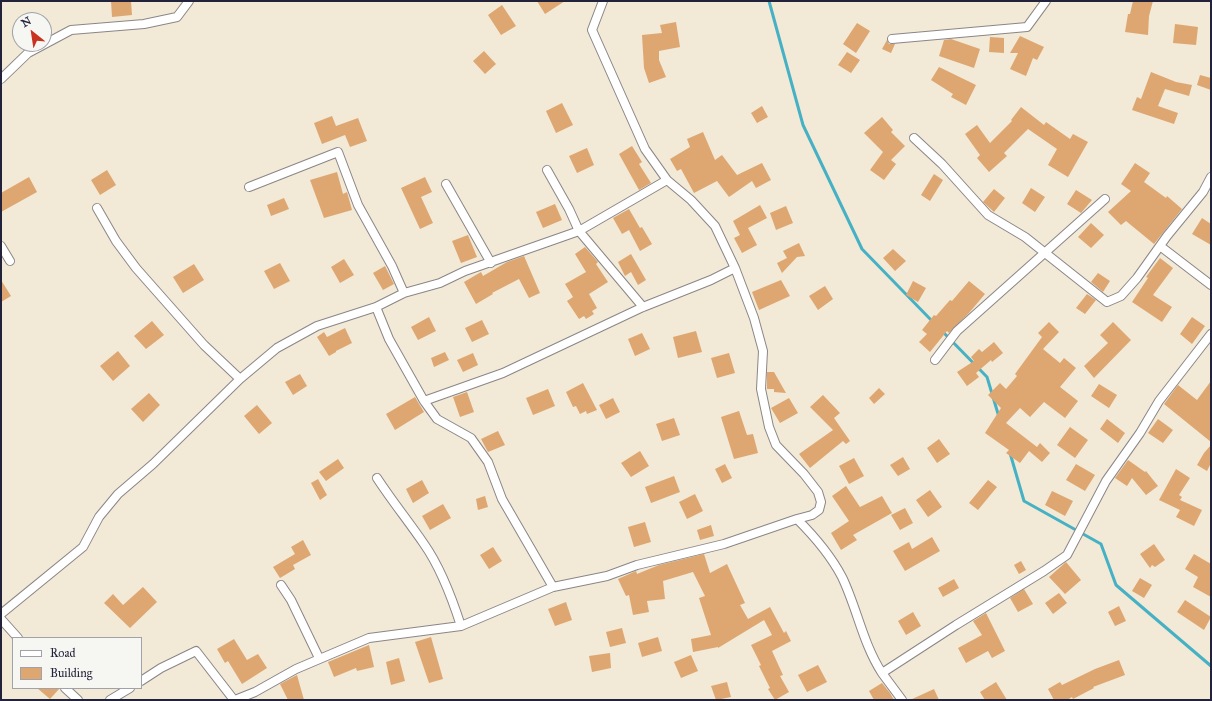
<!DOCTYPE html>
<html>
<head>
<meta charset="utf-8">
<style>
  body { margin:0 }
  #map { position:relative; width:1212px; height:701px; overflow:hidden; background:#f2e9d6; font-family:"IM FELL Great Primer",serif }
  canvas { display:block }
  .frame { position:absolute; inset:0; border:2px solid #22223b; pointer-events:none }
  .legend { position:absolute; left:12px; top:637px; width:130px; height:52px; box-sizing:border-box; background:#f6f6f2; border:1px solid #a1a1a9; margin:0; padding:5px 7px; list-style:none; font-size:12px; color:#22223b }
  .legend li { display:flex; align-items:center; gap:8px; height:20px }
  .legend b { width:20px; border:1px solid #a1a1a9 }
  .north { position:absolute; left:12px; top:12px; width:40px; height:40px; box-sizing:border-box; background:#f6f6f2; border:1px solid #a1a1a9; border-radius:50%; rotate:330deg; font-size:11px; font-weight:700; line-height:16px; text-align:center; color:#22223b }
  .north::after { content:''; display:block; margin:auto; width:14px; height:18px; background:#c8321e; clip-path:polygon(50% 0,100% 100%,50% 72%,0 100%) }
</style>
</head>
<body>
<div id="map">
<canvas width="1212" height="701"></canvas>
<div class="frame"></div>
<ul class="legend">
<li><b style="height:5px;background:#fff"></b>Road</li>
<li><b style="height:11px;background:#dea771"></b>Building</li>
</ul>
<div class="north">N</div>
</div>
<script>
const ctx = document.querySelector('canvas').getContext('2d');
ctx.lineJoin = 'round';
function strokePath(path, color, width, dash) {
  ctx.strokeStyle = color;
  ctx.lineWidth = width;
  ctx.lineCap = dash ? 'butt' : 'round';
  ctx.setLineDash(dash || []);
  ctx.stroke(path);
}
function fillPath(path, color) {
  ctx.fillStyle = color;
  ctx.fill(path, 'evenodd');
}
strokePath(new Path2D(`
  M769,1L803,125L862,249L933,322
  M943,332L987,377L999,417
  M1010,453L1024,501L1101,544L1116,585L1211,666`), '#46b1c4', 3);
fillPath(new Path2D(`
  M111,1H131L132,15L112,17Z
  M537,1H565L545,14Z
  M1133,1H1153L1149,16L1148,35L1125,32L1128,14H1130Z
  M502,5L516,26L501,35L488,15Z
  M676,22L680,47L659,51V60L666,77L649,83L644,68L642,35L662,33L660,25Z
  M857,23L870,31L856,53L843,44Z
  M1175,24L1198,27L1196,45L1173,43Z
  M1020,36L1044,47L1037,60L1033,58L1026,76L1010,69L1018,53H1010Z
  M990,37L1004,38V53L989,52Z
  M951,39L980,49L974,68L939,56L944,40Z
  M887,40L889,44H895L891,53L882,49Z
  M484,51L496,64L485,74L473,61Z
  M847,52L860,60L851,73L838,65Z
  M939,67L976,85L966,105L951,97L953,94L931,80Z
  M1151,72L1176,82L1192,85L1189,96L1165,89L1158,106L1178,113L1174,124L1132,110L1137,97L1141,99Z
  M1200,75L1211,78V90L1197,85Z
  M562,103L573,125L556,133L546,111Z
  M762,106L768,117L757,123L751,113Z
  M1021,107L1044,125L1046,122L1070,139L1073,134L1088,142L1068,177L1048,165L1057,149L1028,129L1004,153L1007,156L989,172L977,158L980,155L965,134L977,125L990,143L1012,121L1011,120Z
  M332,116L336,126L358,118L367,141L350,147L345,135L322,144L314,123Z
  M882,117L893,130L891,132L905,146L891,160L896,164L884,180L870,170L883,152L864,133Z
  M703,132L715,160L722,155L737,175L762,163L771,180L756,188L752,181L729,197L717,181L694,193L681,169L677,171L670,159L690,147L687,139Z
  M632,146L642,162L639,164L651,183L639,190L619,154Z
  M587,148L594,165L577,173L569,156Z
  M1135,163L1150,173L1144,182L1166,198L1167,196L1182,209L1154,244L1126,221L1121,225L1108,212L1131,191L1121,184Z
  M107,170L116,185L100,195L91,180Z
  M337,172L343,194L347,192L352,210L324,218L310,180Z
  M934,174L943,180L930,201L921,195Z
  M29,177L37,192L1,212V193Z
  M425,177L432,192L421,197L433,223L420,229L401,188Z
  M1031,188L1045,197L1035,212L1022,203Z
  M994,189L1005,198L994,212L983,202Z
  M1076,190L1092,200L1081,213L1067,204Z
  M284,198L289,209L271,216L267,205Z
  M555,204L562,220L543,228L536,212Z
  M760,205L767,218L748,228L757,245L742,253L734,238L740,235L733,221Z
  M786,206L793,223L776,230L770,213Z
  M629,209L640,228L642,227L652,244L640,251L629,230L622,234L613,218Z
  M1202,218L1211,224V245L1192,234Z
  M1091,223L1104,235L1091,248L1078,237Z
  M468,235L477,257L461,263L452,241Z
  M799,243L805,256L797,257L782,273L777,263L787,258L783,251Z
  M585,247L598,262L596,264L608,282L589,294L597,308L592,311L594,314L586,319L584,316L579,319L567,301L573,297L565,284L586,272L575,254Z
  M893,249L906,261L895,271L883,258Z
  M631,254L646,280L638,285L631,272L625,276L618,262Z
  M524,256L540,293L529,298L519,279L492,293L493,294L476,304L464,282L481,272L483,276L507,262Z
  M1160,258L1173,268L1153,295L1172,307L1162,322L1132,302L1148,278L1146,277Z
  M344,259L354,275L340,283L331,267Z
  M280,263L290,281L274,289L264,271Z
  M194,264L204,280L183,293L173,277Z
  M385,266L394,284L383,290L373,273Z
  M1098,273L1110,281L1103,292L1091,282Z
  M1,280L11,296L1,302Z
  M781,280L790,296L759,310L752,292Z
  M913,281L926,288L918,302L906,295Z
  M969,281L985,294L969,313L949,333L947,331L930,352L919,342L927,334L922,330L934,315L936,316L950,300L952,301Z
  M825,286L833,299L818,310L809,296Z
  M1087,294L1096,300L1085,314L1076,308Z
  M429,317L436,331L418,340L411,327Z
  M1192,317L1205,326L1192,344L1180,334Z
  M482,320L489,334L472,342L465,328Z
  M152,321L164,335L146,349L134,336Z
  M1049,322L1059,332L1043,349L1060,363L1064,358L1076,368L1060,387L1078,401L1065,418L1044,402L1030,417L1020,408L1006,423L1037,447L1040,443L1050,453L1042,462L1029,451L1020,463L1006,453L1009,450L985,433L1001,408L988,395L1000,383L1006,389L1017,376L1015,374L1042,337L1038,333Z
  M1113,322L1131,340L1094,378L1084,366L1108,343L1100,335Z
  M345,328L352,343L336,351V352L329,356L317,337L324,332L327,337Z
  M696,331L702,352L678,358L673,337Z
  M642,333L650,349L635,356L628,339Z
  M994,342L1003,353L992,362L991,360L976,373L979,377L967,386L957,372L974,361L971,357L979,349L982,352Z
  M118,351L130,366L113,381L100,366Z
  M445,352L449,360L434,367L431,358Z
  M473,353L478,365L463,372L457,360Z
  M729,353L735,373L717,378L711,358Z
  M767,372H774L786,393L774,392V389H767Z
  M300,374L307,386L293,395L285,382Z
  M1211,381V442L1164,404L1178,385L1197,400Z
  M583,383L597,410L587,414L586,411L580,414L576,406L573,407L566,392Z
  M1099,384L1117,395L1109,408L1091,396Z
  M879,388L885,394L874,404L869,398Z
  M548,389L555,406L533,415L526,398Z
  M467,392L474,412L460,417L453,397Z
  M149,393L160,405L143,422L131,409Z
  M823,395L840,413L834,418L850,441L846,444L843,441L810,468L799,454L833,430L810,407Z
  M415,397L424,412L395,430L386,414Z
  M613,398L620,412L606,419L599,405Z
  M789,398L798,413L780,423L771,408Z
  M257,405L272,423L259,434L244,416Z
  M739,411L747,435L753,434L758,453L734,459L721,417Z
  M674,418L680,435L662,441L656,424Z
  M1107,419L1125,433L1118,443L1100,429Z
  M1158,419L1173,430L1163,443L1148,433Z
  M1070,427L1088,440L1075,458L1057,445Z
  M498,431L505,445L488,452L481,439Z
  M939,439L950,454L937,463L927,448Z
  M1211,445V463L1207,471L1197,465L1204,453Z
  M640,451L649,466L631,477L621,463Z
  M903,457L910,469L898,476L890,465Z
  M854,458L864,476L849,484L839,466Z
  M338,459L344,468L326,481L319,472Z
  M1128,460L1145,472L1146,471L1158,486L1146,495L1132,478L1127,486L1115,478Z
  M725,464L732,478L722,483L715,469Z
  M1076,464L1095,475L1085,491L1066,480Z
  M1176,469L1190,478L1179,495L1182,497L1180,500L1202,510L1194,526L1176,517L1180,510L1159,500Z
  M674,476L680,492L651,503L645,487Z
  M318,479L327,495L320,500L311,483Z
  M422,480L429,493L413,503L406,489Z
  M988,480L997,487L978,510L969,503Z
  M846,486L860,507L882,496L892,513L853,535L857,540L841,550L831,533L849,521L832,496Z
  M930,490L942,507L928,517L916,500Z
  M1052,491L1073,501L1065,516L1045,505Z
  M695,494L703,511L687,519L679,502Z
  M485,496L488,507L478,510L476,499Z
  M443,504L451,518L430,530L422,516Z
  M905,508L913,523L900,530L891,515Z
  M645,522L651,542L634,547L628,527Z
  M711,525L714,536L700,540L697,530Z
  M932,537L940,551L905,571L893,551L909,542L912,549Z
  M303,540L311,555L293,565L295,569L280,578L273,567L295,554L291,547Z
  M1154,544L1165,560L1155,567L1152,565L1150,568L1140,554Z
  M493,547L502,561L489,569L480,555Z
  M704,554L710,573L727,564L745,603L740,605L748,619L770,607L784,633L786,631L791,641L772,651L783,675L780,676L789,692L775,700L768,689L770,688L759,666L761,665L751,645L772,635L764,620L718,648V647L693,652L691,639L711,635L699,598L705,596L693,572L663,581L665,599L647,601L649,612L633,615L629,595L626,596L618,579L636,571L637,574L659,565Z
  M1194,554L1211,564V597L1193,587L1198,577L1185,569Z
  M1021,561L1026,570L1019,574L1014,565Z
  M1066,562L1081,580L1065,594L1049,577Z
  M1140,578L1152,585L1144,598L1132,591Z
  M954,579L959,588L943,597L938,588Z
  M143,587L157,602L130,628L104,603L113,594L123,605Z
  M1024,589L1033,604L1018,612L1010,598Z
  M1059,593L1067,603L1053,614L1045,603Z
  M1185,600L1211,617L1204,630L1177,612Z
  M566,602L572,620L555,626L548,609Z
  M1119,606L1126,621L1115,626L1108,612Z
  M913,612L921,626L906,635L898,621Z
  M986,613L1005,651L992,658L988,651L966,663L958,648L982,635L973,621Z
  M622,628L626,643L610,647L606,632Z
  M431,637L443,679L429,683L415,642Z
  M658,637L662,651L642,657L638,643Z
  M234,639L247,660L258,654L267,668L242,684L228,661L225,663L217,649Z
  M369,645L374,667L357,671L356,668L334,677L328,662Z
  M610,653L611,668L592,672L589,656Z
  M691,655L698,671L681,678L674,662Z
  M399,658L405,681L391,685L386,662Z
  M1119,660L1125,675L1093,687L1094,688L1073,699L1072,697L1067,700H1054L1048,689L1060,682L1062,685L1095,669Z
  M818,665L827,682L807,692L798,675Z
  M297,675L304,700H288L280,684Z
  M727,682L731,697L716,700L711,686Z
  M996,682L1007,700H985L980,692Z
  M882,683L890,693L894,700H874L869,691Z
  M37,688H60L50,699Z
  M934,689L939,700H910Z`), '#dea771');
const minor = new Path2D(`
  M603,1L592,30L645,149L667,180L691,200L715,226L735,268L754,318L763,351L761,389L769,427L776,445L804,474L818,492L821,502L819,510L812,515L797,519
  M892,39L1027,27L1046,1
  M1,79L28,53L71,30L144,24L177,17L189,1
  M914,138L942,164L988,215L1025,237L1107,302L1121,296L1137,278L1167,236L1203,192L1211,177
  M547,170L569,209L579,231L643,307
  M446,184L491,263
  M249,187L338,152L358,205L392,266L404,293
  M97,208L116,241L136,268L204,345L240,379
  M1,246L10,261
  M1160,246L1211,285
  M376,307L389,339L424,401L437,419L471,438L488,462L502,499L553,587
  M935,360L957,331L1105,199
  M424,401L503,373L643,307L711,280L735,268
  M377,478C392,501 409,522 424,544C441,568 452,598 461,626
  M281,585L291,600L319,658
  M1,614L83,547L99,517L118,494L153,464L240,379L277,348L317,326L376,307L404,293L440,283L465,271L579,231L667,180
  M1,619L18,638
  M141,681L161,668L196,651L234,700
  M65,688L78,700
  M110,700L130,688
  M235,700L255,692L296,669L369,638L461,626L553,587L607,576L637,565L724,544L797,519C815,537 830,554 842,577C857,608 863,644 882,673
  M902,700L882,673L956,625L1044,571L1067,555L1106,481L1140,433L1159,401L1211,334`);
strokePath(minor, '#8a8688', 10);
strokePath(minor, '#fff', 8);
</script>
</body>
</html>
